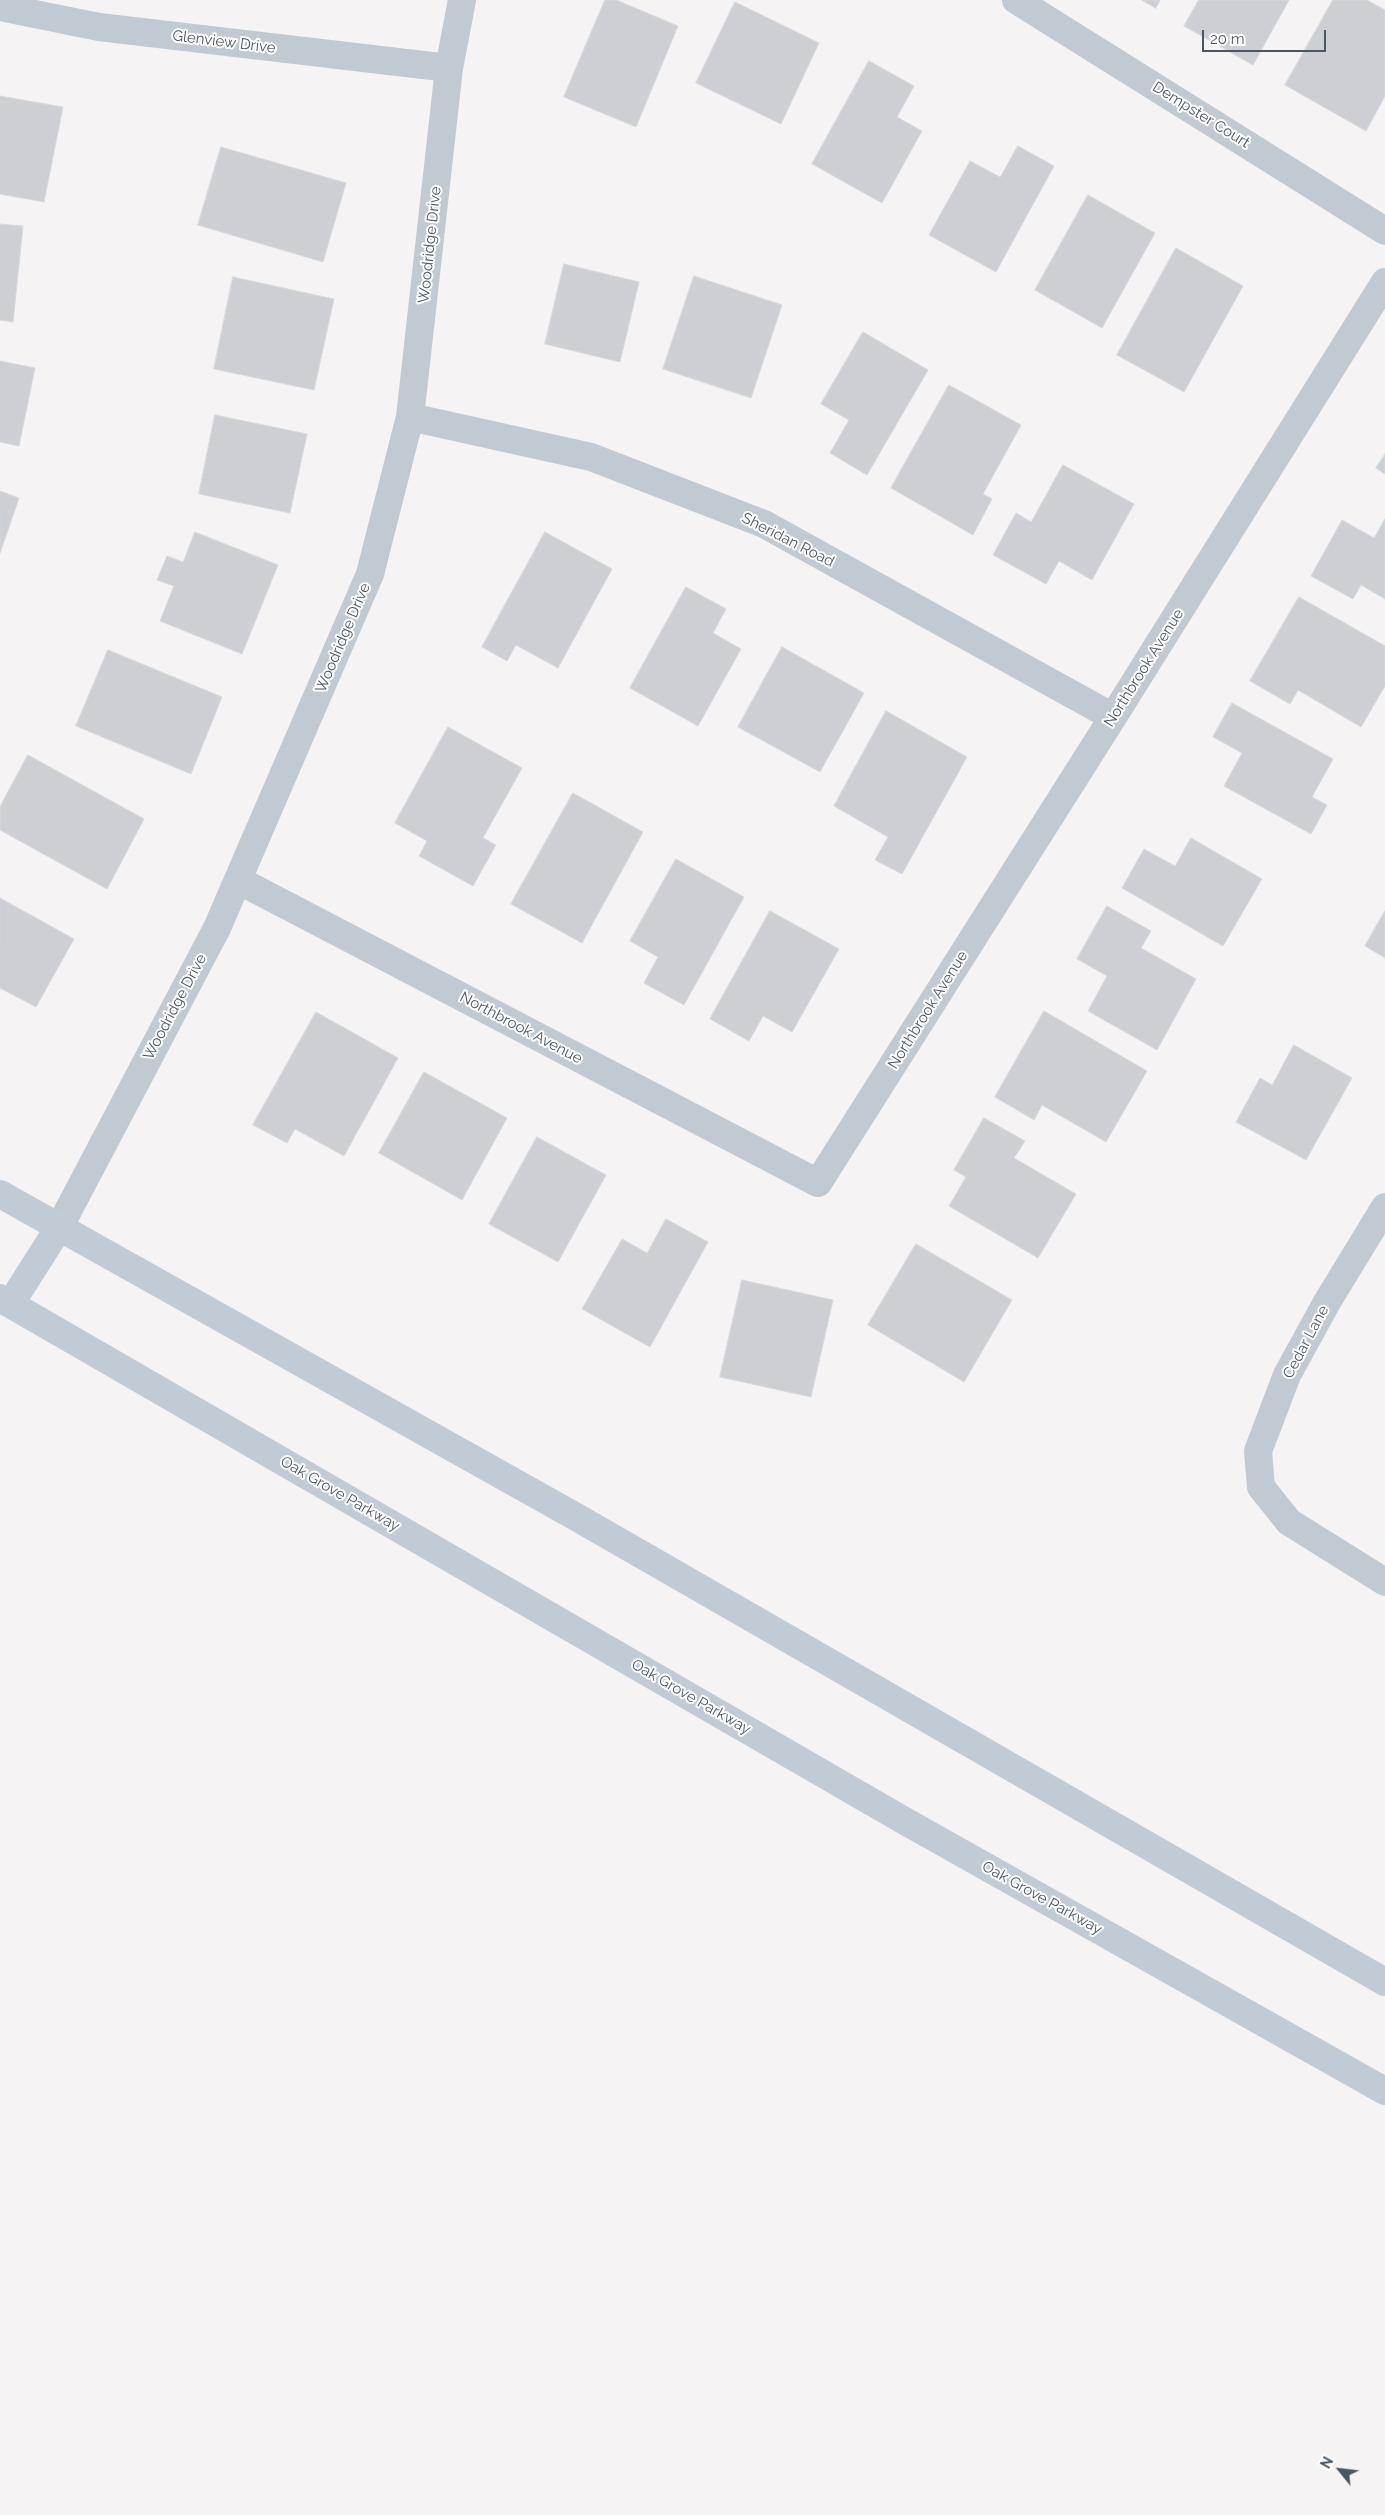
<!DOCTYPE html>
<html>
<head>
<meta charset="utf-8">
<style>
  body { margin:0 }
  #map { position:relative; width:1385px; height:2515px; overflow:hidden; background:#f5f3f3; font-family:Raleway,sans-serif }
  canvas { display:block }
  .north { position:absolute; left:1315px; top:2445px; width:50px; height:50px; -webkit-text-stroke:4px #fff; paint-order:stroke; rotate:299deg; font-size:14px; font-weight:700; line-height:20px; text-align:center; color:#4a5661 }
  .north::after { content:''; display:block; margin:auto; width:18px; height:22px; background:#4a5661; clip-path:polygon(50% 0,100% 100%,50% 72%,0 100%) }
  .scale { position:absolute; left:1202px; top:30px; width:124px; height:22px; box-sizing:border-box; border:2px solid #4a5661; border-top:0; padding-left:6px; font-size:15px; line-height:18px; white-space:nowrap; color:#4a5661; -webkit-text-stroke:4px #fff; paint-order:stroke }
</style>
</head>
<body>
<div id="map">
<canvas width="1385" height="2515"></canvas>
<div class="north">N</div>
<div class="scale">20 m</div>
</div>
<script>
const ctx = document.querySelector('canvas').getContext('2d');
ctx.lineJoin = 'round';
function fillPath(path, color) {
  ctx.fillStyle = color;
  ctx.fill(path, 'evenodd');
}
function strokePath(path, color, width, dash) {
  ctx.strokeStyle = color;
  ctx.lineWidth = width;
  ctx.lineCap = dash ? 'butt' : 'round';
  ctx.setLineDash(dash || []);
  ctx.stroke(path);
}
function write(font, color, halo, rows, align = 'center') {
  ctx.font = font + ' Raleway,sans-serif';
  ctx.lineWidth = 4;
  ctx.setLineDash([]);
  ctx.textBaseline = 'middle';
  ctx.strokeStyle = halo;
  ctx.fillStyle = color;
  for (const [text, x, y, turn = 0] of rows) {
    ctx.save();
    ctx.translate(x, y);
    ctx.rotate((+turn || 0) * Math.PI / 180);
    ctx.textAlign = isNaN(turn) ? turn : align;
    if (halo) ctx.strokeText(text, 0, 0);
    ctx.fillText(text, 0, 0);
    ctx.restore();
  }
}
const building = new Path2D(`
  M605,0H616L678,26L636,127L564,97Z
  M1142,0H1160L1156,8Z
  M1199,0H1289L1253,65L1184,26Z
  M1333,0H1367L1385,10V96L1366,131L1285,85Z
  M735,2L819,43L781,124L696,83Z
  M869,61L914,86L897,117L922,131L882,203L812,164Z
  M0,96L63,107L44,202L0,194Z
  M1018,146L1054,166L996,272L929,235L970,161L1000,177Z
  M221,147L346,183L323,262L198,225Z
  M1088,195L1155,233L1102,328L1035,290Z
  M0,224L23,226L13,322L0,320Z
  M1176,248L1243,286L1184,392L1117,355Z
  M564,264L639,282L620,362L545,344Z
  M694,276L782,305L751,398L663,369Z
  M233,277L334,299L314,390L214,369Z
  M863,332L928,370L867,475L830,453L849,420L821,404Z
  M0,361L35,368L19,446L0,442Z
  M949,385L1021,425L983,494L992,499L973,535L891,488Z
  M215,415L307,434L290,513L199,494Z
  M1385,454V474L1376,468Z
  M1063,465L1134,504L1092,580L1059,561L1046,584L993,555L1016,513L1031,522Z
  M0,491L19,498L0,553Z
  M1385,519V599L1361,585L1353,599L1311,576L1342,520L1374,538Z
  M195,532L278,565L242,654L160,621L174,586L157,580L167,556L183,562Z
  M545,532L612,569L558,668L516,645L507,661L482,647Z
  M686,587L726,609L713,633L741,649L698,726L630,688Z
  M1299,597L1385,646V686L1361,727L1298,690L1290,704L1250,681Z
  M782,647L864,693L820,772L738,727Z
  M108,650L222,697L191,774L76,726Z
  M1232,703L1333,759L1312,797L1327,805L1311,834L1224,786L1242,753L1213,737Z
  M886,711L967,757L902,874L875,860L888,837L834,806Z
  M448,727L522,768L483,838L496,845L473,886L419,856L427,841L395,823Z
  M28,755L144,819L107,889L0,830V807Z
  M573,793L643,832L582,943L511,904Z
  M1191,838L1262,879L1223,946L1122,888L1144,849L1175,866Z
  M676,859L744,897L684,1005L644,983L658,957L630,941Z
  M0,898L74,939L36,1007L0,988Z
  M1107,906L1151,931L1141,948L1196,979L1157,1050L1088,1011L1107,976L1077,959Z
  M770,911L839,949L792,1032L763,1016L749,1041L710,1019Z
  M1385,911V958L1365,946Z
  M1044,1011L1147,1071L1106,1142L1042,1105L1034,1120L995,1097Z
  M316,1012L398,1058L344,1156L295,1129L287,1143L253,1125Z
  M1294,1045L1352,1078L1306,1160L1236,1122L1260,1078L1272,1085Z
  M424,1072L507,1118L462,1200L379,1153Z
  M984,1118L1025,1141L1014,1158L1076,1194L1038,1258L949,1206L966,1177L954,1170Z
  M537,1137L606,1175L558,1262L489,1224Z
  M666,1219L708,1242L650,1347L582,1309L622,1239L647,1253Z
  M916,1244L1012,1300L964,1382L868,1325Z
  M742,1280L833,1300L811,1397L720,1377Z`);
fillPath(building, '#cdcfd5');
strokePath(building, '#d7d9de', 1);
strokePath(new Path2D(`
  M1016,0L1385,231
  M0,7L99,27L449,68
  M410,417L591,457L764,524L1113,717
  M238,880L818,1183L1113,717L1385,282
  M1385,1207L1327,1302L1287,1375L1258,1451L1261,1487L1289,1522L1385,1582
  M60,1226L217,928L370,574L410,417L449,68L462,0`), '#c1cad2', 28);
strokePath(new Path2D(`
  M0,1194L578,1518L1385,1982
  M0,1298L903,1820L1385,2091
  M11,1303L60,1226`), '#c1cbd6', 28);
write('15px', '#4a5661', '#fff', [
  ["Glenview Drive",224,42,7],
  ["Dempster Court",1201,115,32],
  ["Woodridge Drive",430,245,-84],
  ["Sheridan Road",788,540,27],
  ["Woodridge Drive",343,638,-67],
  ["Northbrook Avenue",1144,668,-58],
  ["Woodridge Drive",175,1007,-62],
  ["Northbrook Avenue",928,1010,-58],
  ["Northbrook Avenue",521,1028,28],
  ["Cedar Lane",1306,1342,-62],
  ["Oak Grove Parkway",340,1494,30],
  ["Oak Grove Parkway",691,1697,30],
  ["Oak Grove Parkway",1042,1898,29]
]);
</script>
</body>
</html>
